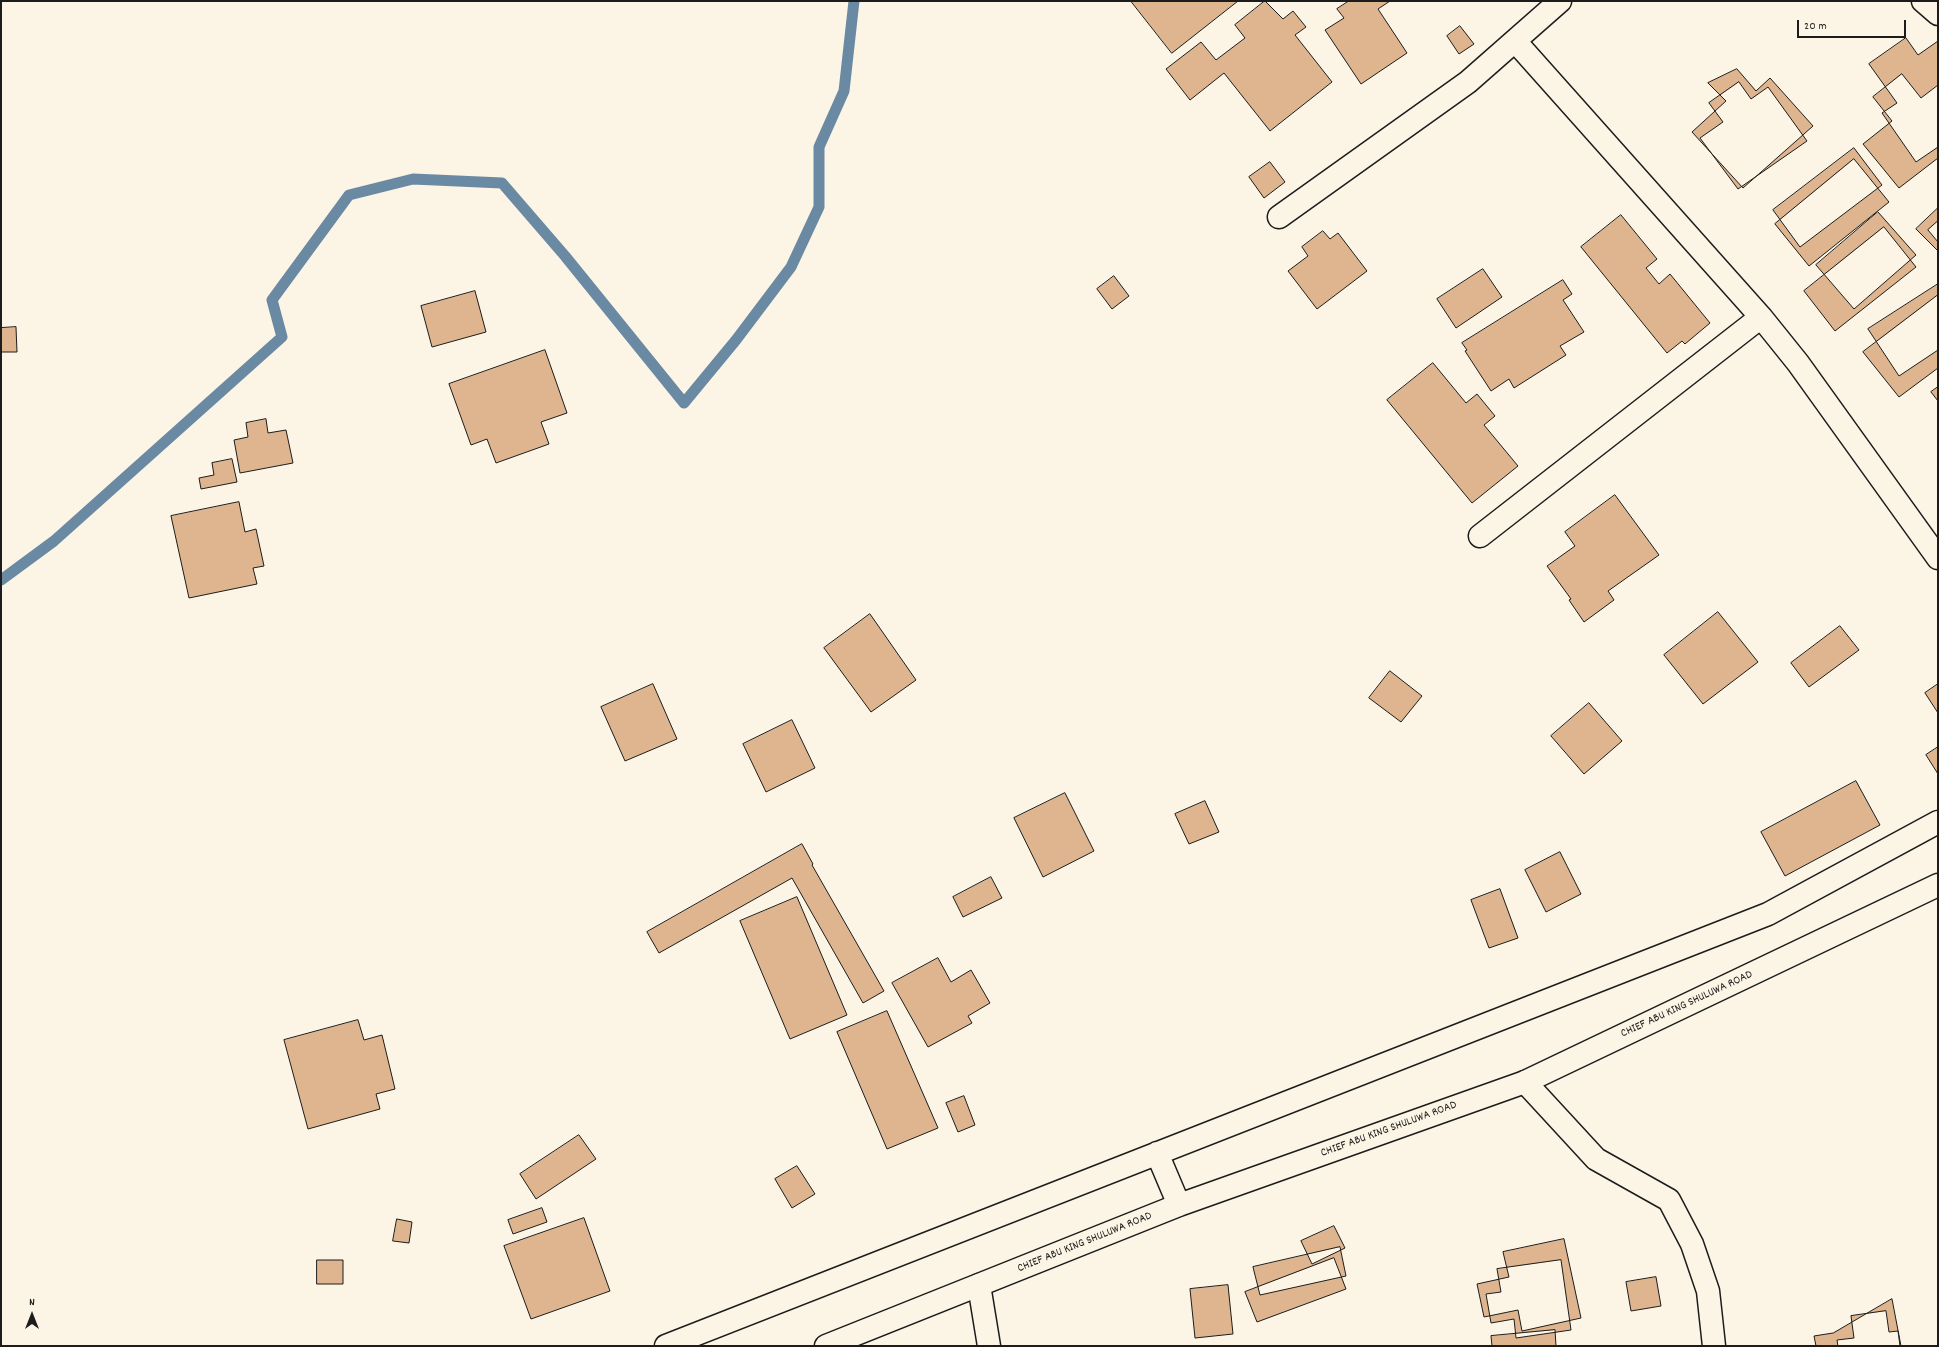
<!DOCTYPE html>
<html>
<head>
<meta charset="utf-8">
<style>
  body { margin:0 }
  #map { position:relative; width:1939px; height:1347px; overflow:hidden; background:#fcf5e5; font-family:Dekko,sans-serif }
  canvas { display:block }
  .frame { position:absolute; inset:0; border:2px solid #1c1c1c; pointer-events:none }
  .north { position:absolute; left:12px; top:1295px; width:40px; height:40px; -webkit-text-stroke:3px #fcf5e5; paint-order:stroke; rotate:0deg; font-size:11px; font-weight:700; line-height:16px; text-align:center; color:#1c1c1c }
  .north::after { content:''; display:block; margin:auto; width:14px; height:18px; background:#1c1c1c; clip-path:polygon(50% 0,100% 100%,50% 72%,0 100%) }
  .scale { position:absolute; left:1797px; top:20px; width:109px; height:18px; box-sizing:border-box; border:2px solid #1c1c1c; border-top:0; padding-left:5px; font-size:12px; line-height:14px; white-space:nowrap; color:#1c1c1c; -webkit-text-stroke:3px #fcf5e5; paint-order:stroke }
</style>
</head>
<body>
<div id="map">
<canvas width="1939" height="1347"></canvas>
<div class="frame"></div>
<div class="north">N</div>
<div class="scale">20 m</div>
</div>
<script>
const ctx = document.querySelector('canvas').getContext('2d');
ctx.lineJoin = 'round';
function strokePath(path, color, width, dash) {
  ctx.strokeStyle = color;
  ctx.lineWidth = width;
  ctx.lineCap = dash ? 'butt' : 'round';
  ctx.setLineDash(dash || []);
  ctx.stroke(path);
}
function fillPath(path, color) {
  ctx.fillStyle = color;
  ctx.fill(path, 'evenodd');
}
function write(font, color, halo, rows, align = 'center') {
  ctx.font = font + ' Dekko,sans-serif';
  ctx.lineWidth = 3.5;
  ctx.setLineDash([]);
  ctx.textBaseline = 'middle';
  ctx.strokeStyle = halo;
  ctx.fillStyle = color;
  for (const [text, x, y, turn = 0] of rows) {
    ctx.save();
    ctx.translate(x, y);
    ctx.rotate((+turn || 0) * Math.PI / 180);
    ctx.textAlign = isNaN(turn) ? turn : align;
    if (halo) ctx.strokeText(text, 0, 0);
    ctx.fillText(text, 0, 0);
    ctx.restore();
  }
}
strokePath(new Path2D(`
  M1,580L54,541L282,337L272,300L349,195L413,179L502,183L565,256L684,403L736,340L791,267L819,207V147L844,91L854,1`), '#6a89a2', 11);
const building = new Path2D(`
  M1131,1H1238L1172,53Z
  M1265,1L1283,19L1293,11L1306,27L1295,35L1332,82L1270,131L1224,73L1190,100L1166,69L1201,42L1216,60L1245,38L1235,25Z
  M1349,1H1390L1378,9L1407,53L1361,84L1325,30L1344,18L1337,9Z
  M1460,26L1474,44L1459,54L1447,36Z
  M1906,38L1918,55L1938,41V147L1916,162L1882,113L1897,103L1869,64Z
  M1737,69L1756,91L1770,78L1813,126L1743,188L1692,132L1726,101L1708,83Z
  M1902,74L1921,98L1938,85V158L1899,188L1863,144L1892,121L1873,97Z
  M1739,82L1751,99L1768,87L1807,141L1738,189L1700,138L1723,122L1709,103Z
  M1854,148L1882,185L1800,247L1773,210Z
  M1854,159L1889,202L1809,266L1775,224Z
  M1270,162L1285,182L1264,198L1249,177Z
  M1938,208V251L1916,229Z
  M1878,212L1916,255L1854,309L1816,265Z
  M1621,215L1657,259L1646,268L1659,284L1670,274L1710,323L1685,344L1682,341L1667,353L1581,247Z
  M1938,221V242L1928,230Z
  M1884,227L1916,267L1835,331L1804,291Z
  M1323,231L1330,239L1338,233L1367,271L1317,309L1288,271L1308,256L1302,247Z
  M1483,269L1502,297L1456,328L1437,299Z
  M1114,276L1129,296L1112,309L1097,289Z
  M1563,280L1572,294L1563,300L1584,332L1560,346L1566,355L1514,388L1509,379L1491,391L1465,351L1467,350L1462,343Z
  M1938,284V350L1899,376L1868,329Z
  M475,291L486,332L432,347L421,306Z
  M1938,295V368L1899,397L1863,352Z
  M16,327L17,352H1V328Z
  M545,350L567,413L541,422L549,444L496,463L487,439L471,445L449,384Z
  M1433,363L1466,403L1477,394L1495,416L1484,425L1518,466L1472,503L1387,400Z
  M1938,387V401L1931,392Z
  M266,419L268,433L286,430L293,463L240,473L234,440L248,437L246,423Z
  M232,459L237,482L201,489L199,478L214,475L212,463Z
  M1615,495L1659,555L1608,591L1614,600L1584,622L1569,600L1571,599L1547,566L1575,546L1565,532Z
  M239,502L245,532L256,529L264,566L253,568L257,584L189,598L171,516Z
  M1718,612L1758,662L1703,704L1664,655Z
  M870,614L916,680L871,712L824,648Z
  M1840,626L1859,650L1809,687L1791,663Z
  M1390,671L1422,696L1401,722L1369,698Z
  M653,684L677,739L625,761L601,707Z
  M1938,684V713L1925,693Z
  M1589,703L1622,741L1584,774L1551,736Z
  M792,720L815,768L766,792L743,744Z
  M1938,747V774L1926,755Z
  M1856,781L1880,825L1785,876L1761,832Z
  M1065,793L1094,851L1043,877L1014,818Z
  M1205,801L1219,832L1189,844L1175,814Z
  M802,844L813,864L812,865L884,991L863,1003L792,878L659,953L647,932Z
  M1560,852L1581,894L1546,912L1525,870Z
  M991,877L1002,898L963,917L953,897Z
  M1500,889L1518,938L1489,948L1471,900Z
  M797,897L847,1015L790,1039L740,921Z
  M938,958L951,982L971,970L990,1003L968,1016L972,1023L928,1047L892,983Z
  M887,1011L938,1128L887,1149L837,1032Z
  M358,1020L364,1040L382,1035L395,1089L376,1094L380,1109L308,1129L284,1040Z
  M964,1096L975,1125L958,1132L946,1103Z
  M579,1135L596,1159L536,1199L520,1174Z
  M797,1166L815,1194L792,1208L775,1179Z
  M542,1208L547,1222L513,1234L508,1220Z
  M584,1218L610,1291L531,1319L504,1246Z
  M397,1219L412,1222L409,1243L393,1241Z
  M1334,1226L1345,1248L1312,1264L1301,1241Z
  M1564,1239L1581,1318L1522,1331L1518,1310L1484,1317L1477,1284L1509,1277L1503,1252Z
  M1340,1247L1346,1276L1260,1295L1253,1267Z
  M1334,1258L1346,1289L1257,1322L1245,1292Z
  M317,1260H343V1284H317Z
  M1561,1260L1571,1330L1516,1338L1514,1319L1491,1323L1486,1294L1501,1292L1497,1269Z
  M1656,1277L1661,1306L1631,1311L1626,1282Z
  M1228,1285L1233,1334L1195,1338L1190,1289Z
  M1892,1299L1901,1346H1816L1814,1336L1833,1333Z
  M1886,1311L1889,1332L1898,1331L1900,1346H1838L1837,1340L1854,1338L1851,1316Z
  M1555,1330L1556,1346H1492L1491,1336Z`);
fillPath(building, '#deb58f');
strokePath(building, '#1c1c1c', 1);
const minor = new Path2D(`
  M1923,1L1938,14
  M1515,41L1761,317L1798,363L1938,558
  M1279,217L1468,82L1560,1
  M1480,536L1761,317
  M1525,1082L1596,1159L1669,1200L1692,1244L1708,1291L1714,1346
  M979,1285L989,1346`);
const tertiary = new Path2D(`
  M1157,1153L1179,1205
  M666,1346L1768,914L1938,822
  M826,1346L1179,1205L1525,1082L1938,885`);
strokePath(minor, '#1c1c1c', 25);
strokePath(tertiary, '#1c1c1c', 25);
strokePath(minor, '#fcf5e5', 22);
strokePath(tertiary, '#fcf5e5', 22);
write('12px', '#1c1c1c', '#fcf5e5', [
  ["CHIEF ABU KING SHULUWA ROAD",1687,1005,-25],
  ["CHIEF ABU KING SHULUWA ROAD",1389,1130,-20],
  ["CHIEF ABU KING SHULUWA ROAD",1085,1243,-22]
]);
</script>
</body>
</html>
